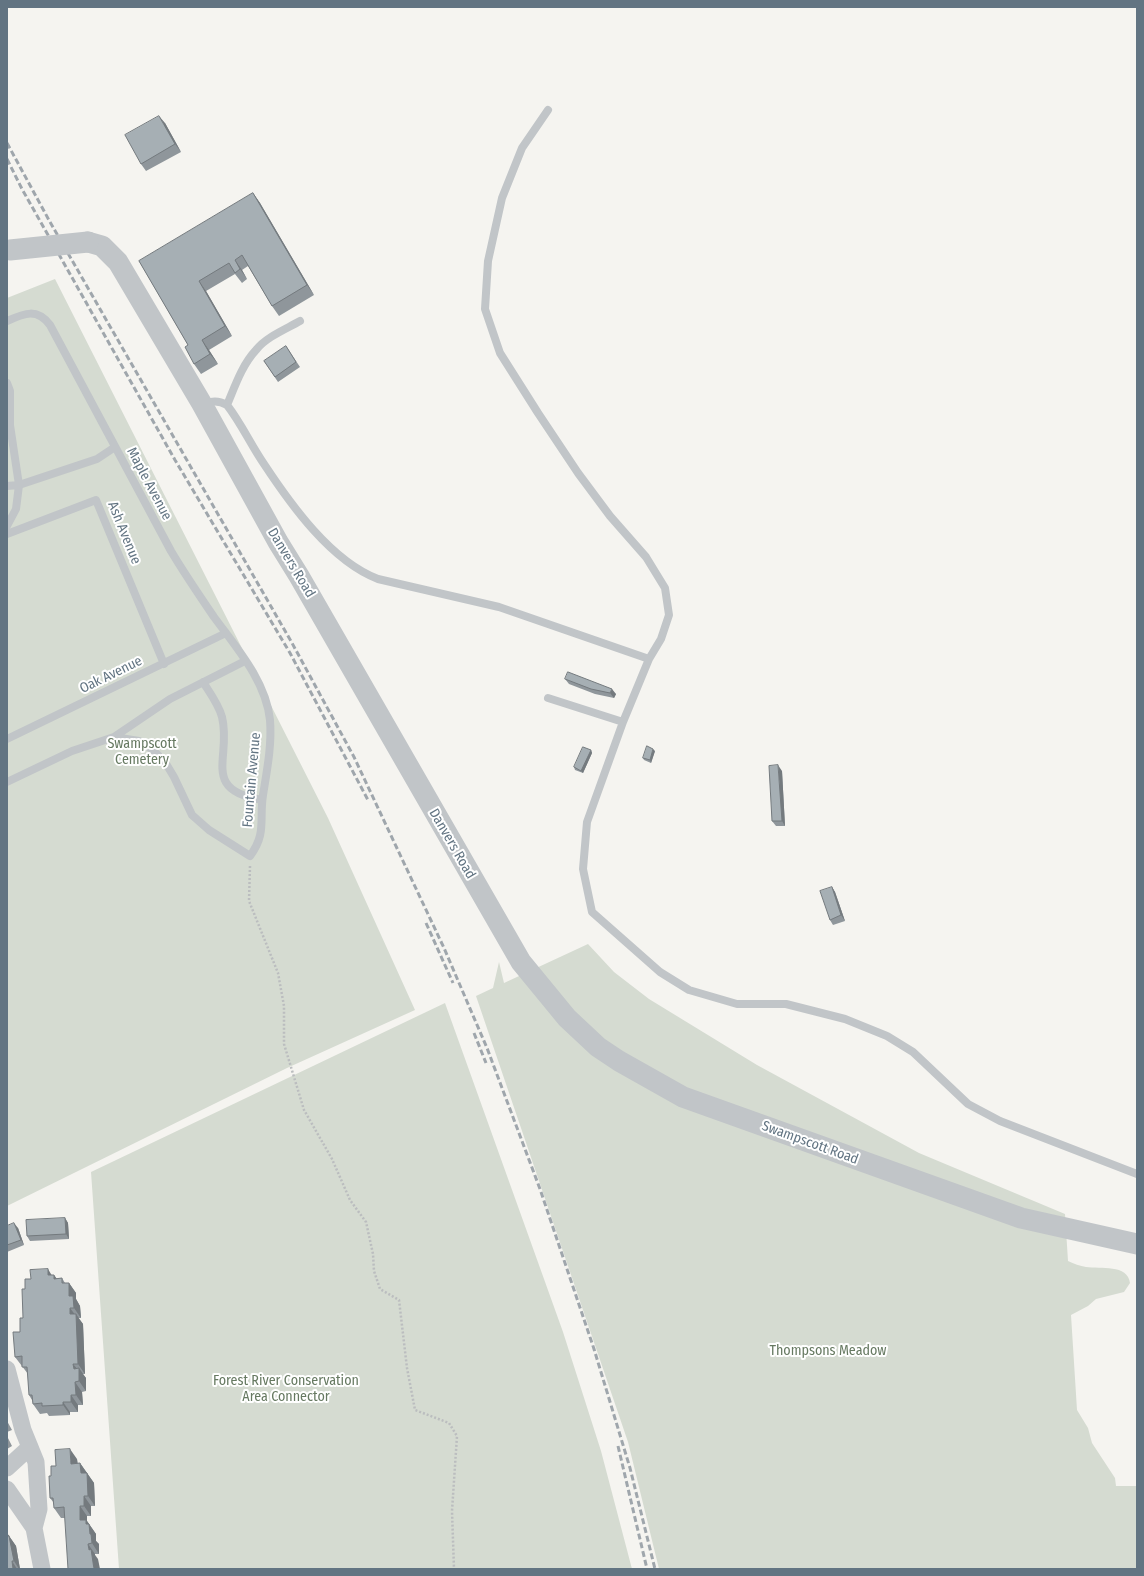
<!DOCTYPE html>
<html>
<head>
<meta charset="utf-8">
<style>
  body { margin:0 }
  #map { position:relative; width:1144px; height:1576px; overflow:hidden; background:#f5f4f0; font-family:"Fira Sans Condensed",sans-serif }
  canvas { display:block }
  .frame { position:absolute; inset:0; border:8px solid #627482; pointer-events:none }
</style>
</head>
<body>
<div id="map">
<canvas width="1144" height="1576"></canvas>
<div class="frame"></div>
</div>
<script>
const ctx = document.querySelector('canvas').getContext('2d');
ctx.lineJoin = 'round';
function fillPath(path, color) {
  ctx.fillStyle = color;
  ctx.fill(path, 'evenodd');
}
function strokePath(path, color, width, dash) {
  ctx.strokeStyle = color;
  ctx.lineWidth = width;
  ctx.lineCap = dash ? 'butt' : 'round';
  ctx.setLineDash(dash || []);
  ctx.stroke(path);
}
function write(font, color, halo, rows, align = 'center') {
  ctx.font = font + ' "Fira Sans Condensed",sans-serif';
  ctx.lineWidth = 4;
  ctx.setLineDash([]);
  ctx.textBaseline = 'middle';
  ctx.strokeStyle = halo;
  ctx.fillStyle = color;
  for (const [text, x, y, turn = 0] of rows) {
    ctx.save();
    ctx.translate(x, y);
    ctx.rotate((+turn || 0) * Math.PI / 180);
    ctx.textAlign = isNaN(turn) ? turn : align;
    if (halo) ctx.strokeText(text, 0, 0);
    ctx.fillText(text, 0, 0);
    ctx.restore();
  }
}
fillPath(new Path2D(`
  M55,279L328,818L415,1010L287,1068L7,1206V298Z
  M588,944L614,972L649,999L757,1065L919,1153L1065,1214L1068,1261C1074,1264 1080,1266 1086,1267C1100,1269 1128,1264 1130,1283L1124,1292L1096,1299L1088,1306L1071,1315L1077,1410L1088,1428L1092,1443L1115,1478L1116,1486H1137V1569H659L628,1442L476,996L493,988L499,962L504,983Z
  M445,1003L563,1332L601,1451L632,1569H119L91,1172Z`), '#d5dbd1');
strokePath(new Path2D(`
  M250,866L249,901L278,973L284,1006V1044L304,1110L332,1159L350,1200L366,1222L373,1254L374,1271L380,1289L399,1300L407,1368L415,1410L449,1423L457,1436L452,1511L454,1569`), '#bbbdbf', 2.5, [2, 2]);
strokePath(new Path2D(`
  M548,110L522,148L502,198L488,261L485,309L500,353L538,413L578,473L610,516L646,557L665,588L669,615L661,639L649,659L623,722L587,822L583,869L592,912L660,972L689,990L737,1004H786L845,1019L887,1036L913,1052L968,1104L1000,1121L1137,1174
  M7,321C25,313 37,308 50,325L171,551C184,573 199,595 214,617C236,647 266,681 270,720C272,745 267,770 263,795C259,820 267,833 250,856L209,830L192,815L174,777L165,762L152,749L139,741L114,737L72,751L7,782
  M7,383L10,391V425L19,485L16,509L7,526
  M202,404C212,401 218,400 227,405C241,423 251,445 264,464C291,505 331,561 378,579L499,607L649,659
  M227,405C235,386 242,365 256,350C266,337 286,329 300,321
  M7,486L19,485L97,459L115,447
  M7,534L96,500L164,664
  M203,682C210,693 219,705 222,717C232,757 200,790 262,800
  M548,698L623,722
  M114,737L170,699L245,661
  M7,739L226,633`), '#c1c5c8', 8);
strokePath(new Path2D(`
  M7,1369L23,1430L36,1462L39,1509L34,1528
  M7,1468L30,1447
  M7,1489L34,1528L42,1569`), '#c1c5c8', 17);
strokePath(new Path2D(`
  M88,242L102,246L118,262L202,404L278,542L299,576L521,962L567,1018L598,1047L619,1061L683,1097L1021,1218L1137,1244`), '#c1c5c8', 21);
strokePath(new Path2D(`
  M7,143L50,222L292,643L354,757L444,948L487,1048L540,1189L594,1349L630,1468L655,1569
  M7,159L22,189L175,460L290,653L369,802
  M426,923L453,983
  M474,1033L486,1063
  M618,1446L647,1569`), '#9fa6ac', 3, [6, 3]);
strokePath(new Path2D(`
  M10,250L88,242`), '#c1c5c8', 21);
fillPath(new Path2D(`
  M165,123L181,152L146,171L141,164Z
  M253,193L260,203L314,295L279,316L272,306L248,266L242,270L247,279L242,283L235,274L206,291L232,336L209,350L218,364L201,374L194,364L188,345L139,261Z
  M286,346L300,367L278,382L264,361Z
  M565,679L616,694L614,698L595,694L569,684Z
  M591,750L592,753L583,773L575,770L574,767Z
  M655,751L651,763L644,760L643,758Z
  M782,771L785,826H776L772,821Z
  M832,887L835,892L845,921L833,925L830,920Z
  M65,1218L68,1223L69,1239L30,1241L27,1236Z
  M7,1226L18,1228L24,1245L7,1252Z
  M52,1275H54L57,1279L62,1278L65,1283H69L76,1293V1299L80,1306L81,1318H78L83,1324L85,1374H82L86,1378V1391L82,1392L83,1405H78V1412H70V1415L49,1416L47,1413L40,1414L33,1404L32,1400L29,1395L28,1374L15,1357L23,1318L25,1289L31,1279Z
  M7,1421L12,1430L7,1432Z
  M7,1436L12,1446L7,1449Z
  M77,1459L78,1464L80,1463L94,1483L95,1506H91V1516H87V1521L96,1534V1541L99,1544V1554H95V1555L98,1559L65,1518H61L54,1508V1503L50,1498L51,1476L56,1466Z
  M7,1533L16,1546L20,1569H7Z`), '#8f969b');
fillPath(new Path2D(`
  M159,116L165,123L181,152L175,144Z
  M253,193L260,203L314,295L307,285Z
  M235,260L242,270L247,279L240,269Z
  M199,281L206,291L232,336L225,326Z
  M202,340L209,350L218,364L210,354Z
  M612,689L616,694L614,698L610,693Z
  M653,749L655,751L651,763L650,760Z
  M591,750L592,753L583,773L581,771Z
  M778,765L782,771L785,826L782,821Z
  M832,887L835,892L845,921L841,915Z
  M65,1218L68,1223L69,1239L66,1234Z
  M14,1223L18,1228L24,1245L21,1240Z
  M48,1269L54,1279V1275L61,1285L48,1275Z
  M69,1283L76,1293V1299L80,1306L81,1318L74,1308L69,1296Z
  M70,1308L76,1316V1314L83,1324L85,1374L78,1364L70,1314Z
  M73,1364L79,1371V1368L86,1378V1391L79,1381L74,1369Z
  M75,1382L82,1392L83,1405L76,1395Z
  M71,1395L78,1405V1412L71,1402Z
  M63,1402L70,1412V1415L63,1405Z
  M70,1449L77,1459L78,1474L71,1464Z
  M80,1463L94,1483L95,1506L88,1496L81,1473Z
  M84,1496L91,1506V1516L84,1506Z
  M80,1506L87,1516V1521L96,1534V1541L99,1544V1554L92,1543L80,1520Z
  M7,1533L16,1546L20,1569H19L14,1561L7,1538Z
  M88,1544L95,1554V1555L98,1559L100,1569H94L89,1550Z
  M12,1561L17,1569H13Z`), '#747a7e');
const building = new Path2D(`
  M159,116L175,144L141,164L125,135Z
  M253,193L307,285L272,306L242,255L235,260L240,269L235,273L229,263L199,281L225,326L202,340L210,354L194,364L185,347L188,345L139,261Z
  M286,346L296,362L275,377L264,361Z
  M568,672L612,689L610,693L591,689L565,679Z
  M647,746L653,749L650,760L643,758Z
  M583,747L591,750L581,771L574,767Z
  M778,765L782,821H772L769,766Z
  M832,887L841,915L830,920L820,891Z
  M65,1218L66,1234L27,1236L26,1220Z
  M14,1223L21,1240L7,1245V1226Z
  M48,1269V1275H54V1279L62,1278V1283H69V1296H73L74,1308H70V1314H76L78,1364H73L74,1369L79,1368V1381L75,1382L76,1395H71V1402H63V1405L42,1406V1403L33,1404L32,1395H29L27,1367H22V1356L15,1357L13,1332H20V1318H23L22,1289H25V1279H31L30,1270Z
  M70,1449L71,1464L80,1463L81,1473H87L88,1496H84V1506H80V1520H86V1524H89L90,1534H91L92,1543L88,1544L89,1550L91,1549L94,1569H68L64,1507L54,1508L53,1498H50L49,1476H51V1466H56L55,1450Z
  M9,1536L14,1561H12L13,1569H7V1537Z`);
fillPath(building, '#a6afb4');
strokePath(building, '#747a7e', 1);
write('14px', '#627482', '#fff', [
  ["Maple Avenue",149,484,62],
  ["Ash Avenue",124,533,68],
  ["Danvers Road",291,563,59],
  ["Oak Avenue",111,675,-26],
  ["Fountain Avenue",252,780,-85],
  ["Danvers Road",452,844,60],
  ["Swampscott Road",810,1143,20]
]);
write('14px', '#667961', '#fff', [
  ["Swampscott",142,744],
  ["Cemetery",142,760],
  ["Thompsons Meadow",828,1351],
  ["Forest River Conservation",286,1381],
  ["Area Connector",286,1397]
]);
</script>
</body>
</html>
